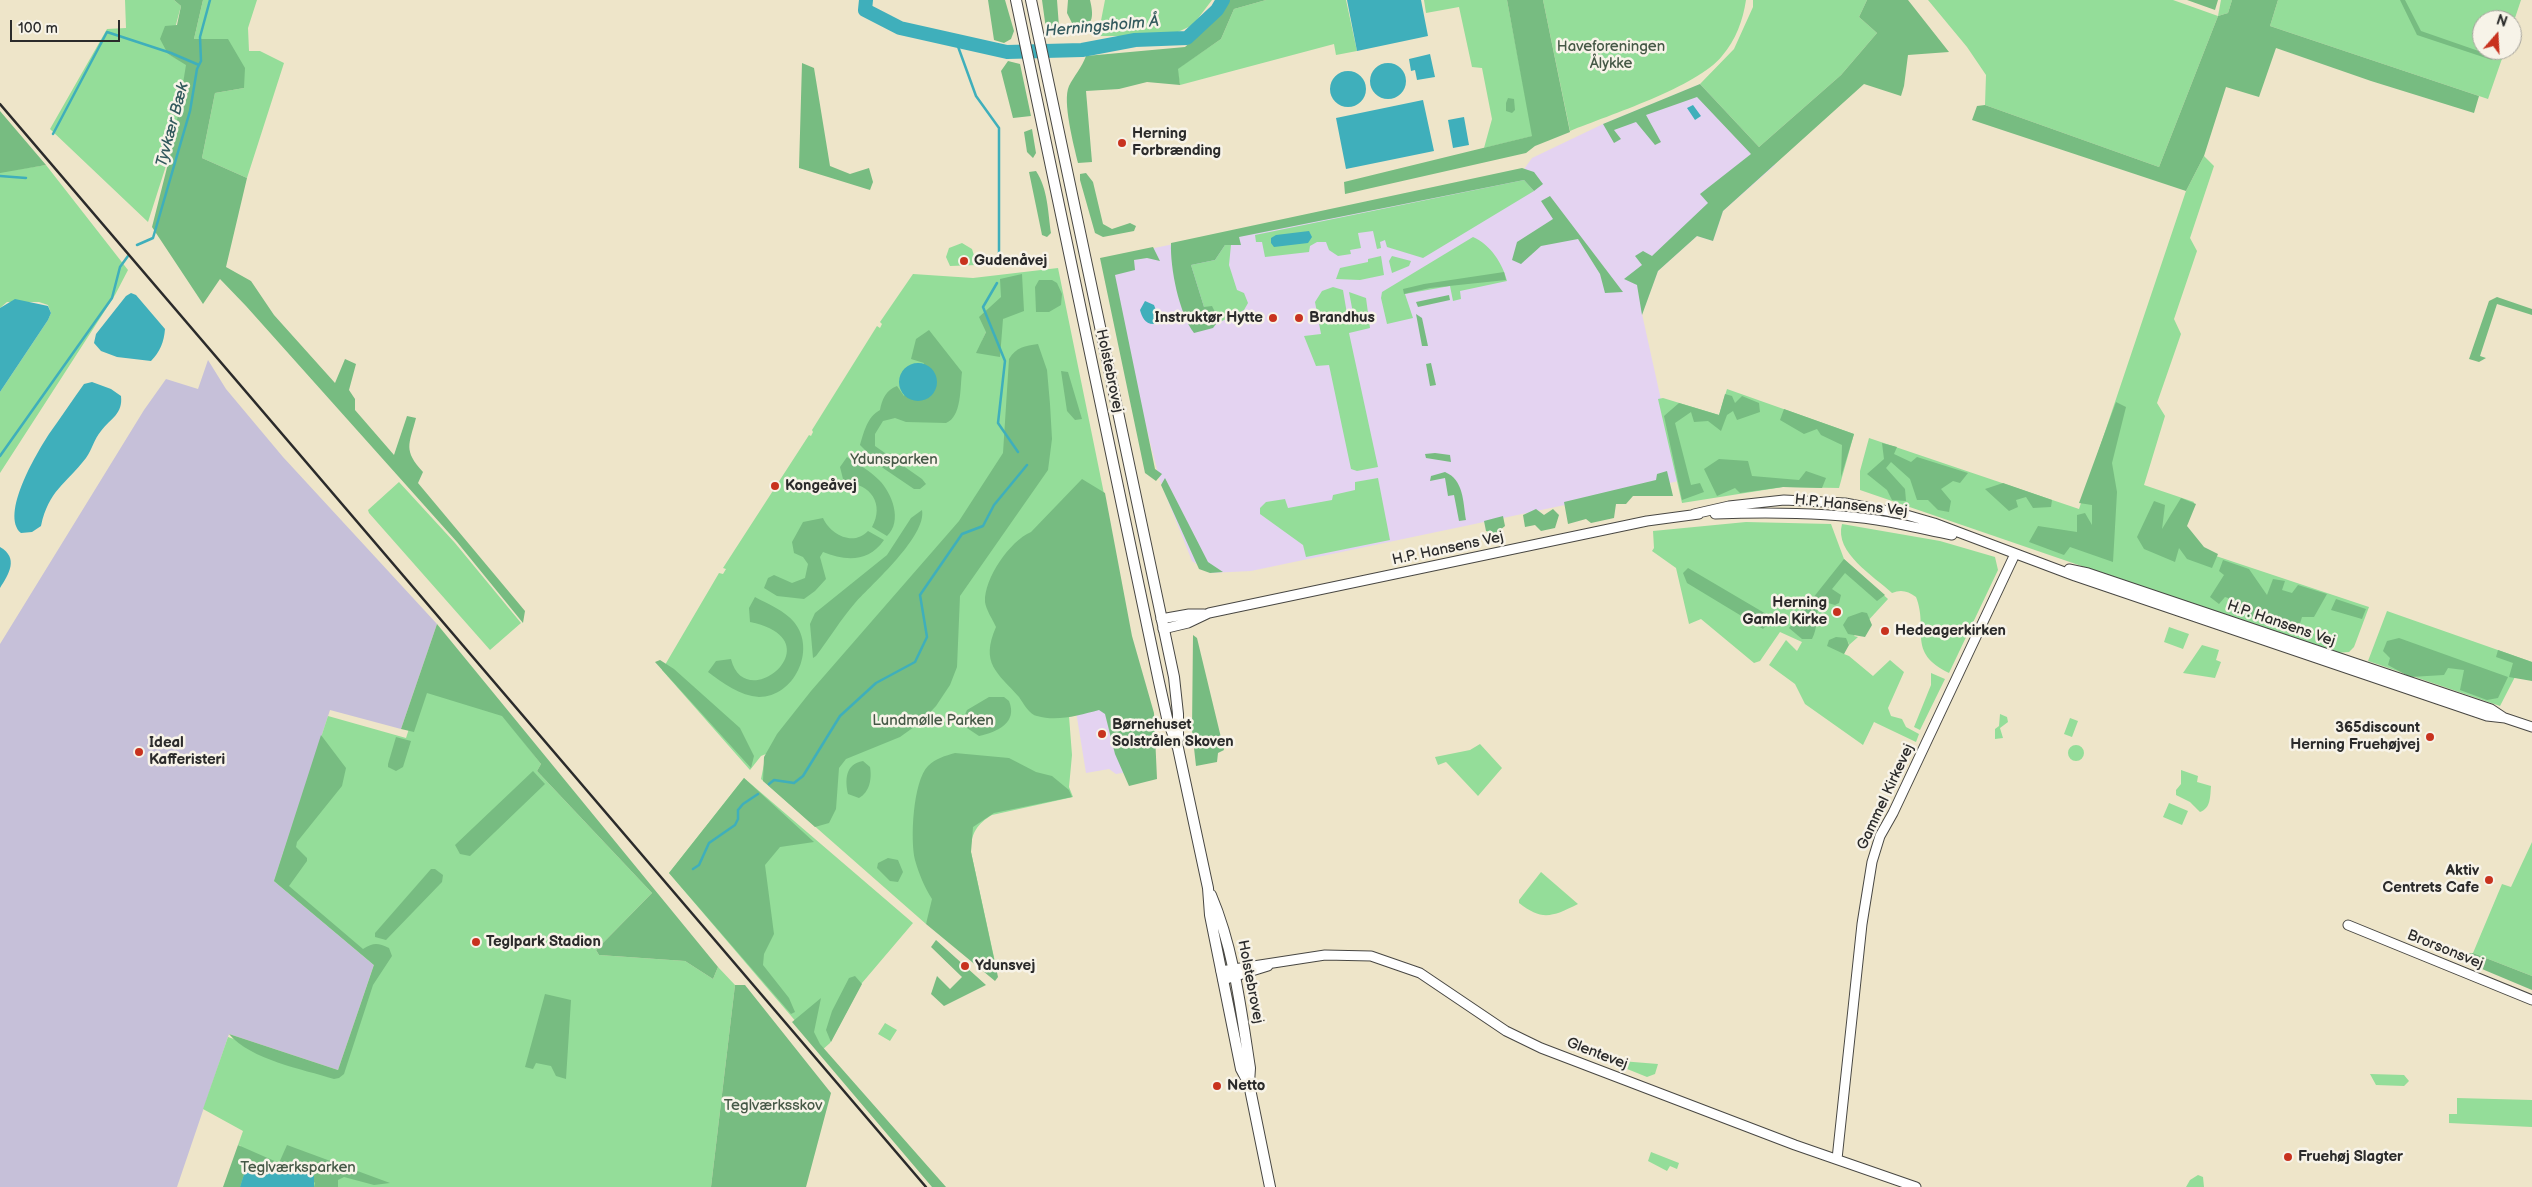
<!DOCTYPE html>
<html>
<head>
<meta charset="utf-8">
<style>
  body { margin:0 }
  #map { position:relative; width:2532px; height:1187px; overflow:hidden; background:#eee5c9; font-family:"Balsamiq Sans",sans-serif }
  canvas { display:block }
  .north { position:absolute; left:2472px; top:10px; width:50px; height:50px; box-sizing:border-box; background:#f7f3e8; border:1px solid #a5a39c; border-radius:50%; rotate:19deg; font-size:14px; font-weight:700; line-height:20px; text-align:center; color:#2b2b2b }
  .north::after { content:''; display:block; margin:auto; width:18px; height:22px; background:#c8321e; clip-path:polygon(50% 0,100% 100%,50% 72%,0 100%) }
  .scale { position:absolute; left:10px; top:20px; width:110px; height:22px; box-sizing:border-box; border:2px solid #2b2b2b; border-top:0; padding-left:6px; font-size:15px; line-height:18px; white-space:nowrap; color:#2b2b2b; -webkit-text-stroke:4px #f7f3e8; paint-order:stroke }
</style>
</head>
<body>
<div id="map">
<canvas width="2532" height="1187"></canvas>
<div class="north">N</div>
<div class="scale">100 m</div>
</div>
<script>
const ctx = document.querySelector('canvas').getContext('2d');
ctx.lineJoin = 'round';
function fillPath(path, color) {
  ctx.fillStyle = color;
  ctx.fill(path, 'evenodd');
}
function strokePath(path, color, width, dash) {
  ctx.strokeStyle = color;
  ctx.lineWidth = width;
  ctx.lineCap = dash ? 'butt' : 'round';
  ctx.setLineDash(dash || []);
  ctx.stroke(path);
}
function write(font, color, halo, rows, align = 'center') {
  ctx.font = font + ' "Balsamiq Sans",sans-serif';
  ctx.lineWidth = 5;
  ctx.setLineDash([]);
  ctx.textBaseline = 'middle';
  ctx.strokeStyle = halo;
  ctx.fillStyle = color;
  for (const [text, x, y, turn = 0] of rows) {
    ctx.save();
    ctx.translate(x, y);
    ctx.rotate((+turn || 0) * Math.PI / 180);
    ctx.textAlign = isNaN(turn) ? turn : align;
    if (halo) ctx.strokeText(text, 0, 0);
    ctx.fillText(text, 0, 0);
    ctx.restore();
  }
}
fillPath(new Path2D(`
  M1700,84L1775,165L1723,211L1713,241L1697,236L1658,271L1642,314L1679,481L1251,571L1210,573L1192,561L1160,481L1105,267L1111,257L1522,172L1532,158L1603,124Z
  M1105,694L1133,771L1116,774L1109,769L1086,773L1074,699Z`), '#e4d3f1');
fillPath(new Path2D(`
  M208,360L226,389L283,457L437,624L401,729L330,710L274,881L374,965L338,1070L229,1034L177,1187H0V644L144,410L166,379L198,389Z`), '#c6c0d9');
fillPath(new Path2D(`
  M125,0H174L181,6L168,54L187,64L173,144L148,222L50,129L107,29L126,28Z
  M203,0H257L248,28L249,51H260L284,63L247,178L202,158L215,93L244,88L194,39Z
  M1105,0H1212L1193,25L1169,36H1098Z
  M1266,0H1346L1357,51L1336,55L1334,44L1180,85L1177,69L1221,39L1234,9Z
  M1424,0H1507L1533,136L1484,148L1492,119L1482,68L1472,67L1459,7L1426,13Z
  M1543,0H1746C1743,20 1736,40 1722,56C1697,87 1609,115 1570,131Z
  M1753,0H1867L1859,17L1877,33L1841,75L1759,147L1700,84L1734,49L1753,7Z
  M1928,0H2173L2218,16L2221,0H2232L2228,13L2218,16L2159,167L1985,105L1986,75L1967,47Z
  M2278,0H2521L2512,27V20H2482V50H2505L2488,99L2270,26Z
  M2204,156L2214,166L2190,238L2197,251L2174,319L2181,334L2157,403L2165,416L2144,485L2194,502L2180,544L2369,607L2354,647L2349,652L2335,653L1860,490V471L1869,438L2079,509L2186,191Z
  M46,165L128,270L115,295L0,473V392L48,320L51,313L48,305L39,302H7L0,308V172Z
  M1524,180L1534,191L1423,258L1387,247L1385,240L1380,242L1381,248L1377,249L1373,231L1358,233L1361,248L1350,250L1351,254L1338,256L1329,250L1326,242H1317L1310,246L1309,252L1265,257L1262,242H1256L1255,235Z
  M1473,237C1490,244 1503,264 1507,281L1460,291L1461,299L1453,301L1450,286L1405,294L1413,318L1387,324L1381,298L1382,292Z
  M962,243L972,249L977,265L950,266L946,257L949,248Z
  M1225,245H1231L1229,265L1237,290L1244,293L1248,303L1244,310L1220,322L1204,307L1191,265L1215,260Z
  M1381,256L1384,275L1360,280L1336,279L1340,268L1368,262V259Z
  M1392,256L1411,261L1409,266L1392,273L1389,261Z
  M1058,268L1111,528L1067,716H1069L1072,755L1069,787L1073,797L992,815C978,823 970,834 971,852L997,971L996,976L927,922L926,924L761,779L766,754L761,756L750,770L662,670L719,573L723,574L726,569L723,568L809,435L811,436L813,432L812,430L877,326L880,328L882,324L880,322L913,274L973,278ZM1005,312L1003,319L982,341L986,332Z
  M1333,287L1343,290L1347,314L1353,313L1349,292L1366,298L1370,328L1349,333L1378,467L1357,471L1351,469L1329,365L1316,366L1304,336L1321,334L1315,302L1322,291Z
  M1727,389L1854,434L1839,488L1783,487L1682,503L1658,399L1663,398L1719,415Z
  M1378,478L1390,540L1306,557L1303,545L1260,514V508L1266,502L1285,499L1288,508L1332,500L1333,495L1355,490V482Z
  M399,482L455,543L521,623L490,650L369,513L368,510Z
  M1746,522L1831,524L1844,559L1888,599L1854,636L1858,637L1849,645L1848,642L1844,654L1849,656L1873,676L1890,660L1904,672L1888,708L1891,716L1902,719L1906,727L1919,734L1916,742L1874,722L1863,745L1805,704L1795,684L1769,665L1786,640L1797,651L1802,642L1780,632L1760,661L1754,663L1701,619L1689,624L1676,568L1652,551L1654,548L1653,531Z
  M1842,524L1940,541L1995,557L1998,570L1949,673C1906,652 1929,630 1916,597C1908,591 1901,589 1892,593C1874,576 1834,553 1842,524Z
  M2387,611L2532,662L2516,675L2500,706L2368,661Z
  M2169,627L2189,634L2183,649L2164,642Z
  M2202,645L2219,650L2216,660L2221,662L2215,678L2183,673Z
  M1931,673L1945,679L1920,730L1914,727L1931,685Z
  M422,689L501,713L541,764L537,771L652,893L596,950L599,955L685,961L713,979L718,967L735,985L711,1187H228L241,1146L238,1145L243,1131L203,1109L228,1037L338,1074L374,965L274,881L328,716L406,738Z
  M2000,714L2007,717L2008,722L2000,728L2003,738L1995,739V729L1999,726Z
  M2070,718L2078,721L2072,737L2064,734Z
  M1480,744L1502,768L1478,796L1448,764L1446,762L1438,765L1435,757L1470,750Z
  M2068 753a8 8 0 1 1 16 0a8 8 0 1 1-16 0Z
  M2181,770L2198,776L2197,782L2211,786C2210,797 2211,808 2200,812L2190,802L2176,795V790L2181,784Z
  M744,778L913,923L862,983L830,1043L821,1051L669,873Z
  M2169,803L2188,811L2182,825L2163,817Z
  M2532,842V976L2473,953L2502,884L2511,887Z
  M1541,872L1578,904C1552,917 1542,921 1519,903V900Z
  M885,1023L897,1030L890,1041L878,1034Z
  M1607,1052H1610V1056L1621,1059V1061L1658,1064L1655,1074L1647,1077L1605,1060Z
  M2370,1074L2404,1075L2409,1081L2404,1086L2376,1085Z
  M2457,1098L2532,1100V1127L2449,1123V1114H2457Z
  M1651,1152L1679,1163L1677,1169L1670,1166L1667,1171L1648,1161Z
  M2198,1175L2203,1177L2204,1187H2186L2190,1180Z`), '#94dd99');
fillPath(new Path2D(`
  M174,0H203L194,39H228L245,68L244,88L215,93L202,158L247,178L226,267L251,281L274,315L335,383L345,359L356,364L349,390L355,399V410L394,455L407,416L416,418C409,445 403,450 423,472L418,483L525,611L523,623L457,542L246,306L220,279L203,304L152,227L173,144L186,65L168,54L160,39L165,26L177,25L181,6Z
  M988,0H1005L1014,31L1011,39L1004,43L994,40Z
  M1042,0H1057L1059,27L1046,29Z
  M1068,0H1090C1094,17 1094,29 1073,25L1067,13Z
  M1228,0H1266L1234,9L1221,39L1178,69L1180,85L1147,82L1119,89L1086,91L1092,162L1078,163C1074,146 1062,101 1069,86C1074,76 1082,67 1086,56L1185,47L1212,23Z
  M1507,0H1543L1570,132L1535,146L1526,153L1345,194L1344,182L1532,136Z
  M1867,0H1908L1949,52L1908,55L1904,86L1901,96L1864,84L1723,211L1713,241L1697,236L1658,271L1642,315L1637,285L1624,279L1642,265L1635,256L1643,251L1652,256L1708,203L1700,194L1751,154L1697,97L1646,115L1661,142L1655,145L1636,122L1614,130L1621,139L1614,143L1603,124L1700,84L1759,147L1841,75L1877,33L1859,17Z
  M2187,0H2218L2215,10Z
  M2232,0H2278L2270,26L2479,96L2474,113L2371,81L2276,48L2259,97L2226,87L2204,156L2186,191L1972,120L1977,106L1985,105L2159,167L2218,16L2228,13Z
  M2400,0H2405L2421,31L2493,56L2492,60L2417,35Z
  M1008,61L1020,64L1031,116L1013,118L1001,71Z
  M802,63L814,68L830,166L850,174L869,168L873,182L870,190L799,168Z
  M1508,98L1514,99L1515,110L1512,113L1506,111V103Z
  M0,111L46,165L0,173Z
  M1032,129L1036,153L1033,158L1027,152L1024,132Z
  M1522,168L1534,172L1543,184L1534,191L1524,180L1239,237L1241,245H1225L1215,260L1191,265L1204,307L1212,306L1219,320L1213,328L1194,333C1179,313 1170,268 1171,243Z
  M1036,171C1048,189 1048,213 1051,233L1047,237L1042,235L1029,172Z
  M1086,173L1093,182L1103,224L1112,229L1130,223L1136,226L1134,231L1103,237L1095,233L1080,180V174Z
  M1550,196L1623,292L1605,293L1600,274L1578,239L1541,246L1521,264L1512,260L1517,242L1553,219L1541,201Z
  M1153,247L1160,261L1147,258L1134,260L1135,270L1115,275L1155,469L1162,474L1156,481L1145,473L1100,258Z
  M1504,272L1506,280L1430,288L1404,294L1403,289L1424,284Z
  M1022,274L1024,311L1003,319L1000,357L976,353L986,332L979,317L1001,297L1000,279Z
  M1039,280H1052L1057,283L1062,294L1061,305L1049,312H1036L1035,287Z
  M1449,295L1450,300L1418,307L1416,302Z
  M2497,297L2532,309V315L2497,304L2480,356L2486,358L2479,362L2469,359L2489,301Z
  M1416,314L1422,318L1428,346H1422Z
  M929,330L962,372C960,387 962,417 946,423L906,422L895,418L883,421L875,434V446L922,479L926,484L920,489H914L883,468L860,445C864,432 867,417 880,410C882,399 886,390 897,386L904,396L924,363L911,359L916,339Z
  M1038,344L1047,370L1050,404L1052,439L1048,470L960,596L957,667L950,685L936,706L921,722L900,737L846,759L839,768L836,809L829,823L815,827L763,781L764,757L777,734L811,691L959,521L1003,453L1009,359C1016,347 1025,346 1038,344Z
  M1431,363L1436,385L1430,386L1426,364Z
  M1061,371L1068,372L1082,419L1075,420L1067,411Z
  M1725,394L1732,396L1735,403L1742,396L1759,403L1760,412L1737,420L1733,411L1727,415L1721,431L1708,421L1694,422L1691,412L1675,423L1691,485L1700,483L1704,492L1682,500L1664,416L1679,403L1719,415Z
  M2116,402L2126,407L2112,463L2117,492L2113,562L2070,547L2064,555L2029,542L2038,526L2077,532V515L2085,513L2092,525V505L2079,503Z
  M1784,409L1854,434L1841,477L1842,445L1821,435L1817,429L1804,434L1780,420Z
  M1882,443L1897,447L1894,454L1911,462L1917,457L1968,473L1960,483L1953,481L1941,489L1951,501L1949,512L1938,510L1928,500H1917L1910,479L1891,462L1886,468L1905,489L1906,501L1892,500L1887,490L1867,474L1884,459Z
  M1435,453L1450,455L1451,462L1426,458L1425,454Z
  M847,457C858,464 870,471 879,480C892,493 903,521 887,536L872,527C885,504 870,482 844,483L840,467Z
  M1719,459L1748,461L1752,476L1799,480L1806,471L1826,478L1822,488L1783,487L1740,493L1735,488L1717,496L1704,469Z
  M1667,471L1673,496H1633L1626,504H1616L1614,518L1591,523L1586,519L1568,524L1564,502L1656,480L1657,474Z
  M1445,472C1464,480 1463,502 1466,520L1459,521L1454,495L1448,496L1445,478L1430,481L1431,476Z
  M1165,478L1208,562L1223,572L1210,573L1199,569L1161,485Z
  M1082,479L1105,493L1132,636L1154,713L1157,779L1129,786L1115,754L1105,714L1099,710C1080,715 1057,722 1037,716C1030,715 1023,703 1019,697C997,672 980,664 996,627C993,620 986,610 985,602C984,578 1010,541 1031,532Z
  M2003,483L2052,500L2051,507L2033,508L2026,497L2016,500L2018,507L2009,511L1985,489Z
  M2181,498L2196,504L2187,526L2204,547L2218,554L2212,568L2187,559L2179,548L2175,562L2144,549L2137,537L2154,501L2165,505L2162,529Z
  M1536,509L1544,515L1553,509L1559,515L1555,528L1541,531L1535,525L1525,527L1523,515Z
  M922,510C927,536 872,584 855,603C841,619 829,639 816,656L813,658L810,624L815,613L887,555L911,518Z
  M1503,516L1505,526L1495,534L1486,531L1484,521Z
  M823,518C830,534 853,547 868,531L884,540C868,563 845,561 823,552L820,557L826,579L815,591L804,599L777,596L764,588L768,578L774,575L792,583L805,578L808,564L803,557L794,553L792,542L803,522Z
  M1844,559L1885,595L1877,601L1845,573L1832,589L1841,595L1839,603L1835,605L1828,603L1827,609L1819,602C1816,615 1818,628 1812,639H1802L1789,628Z
  M2223,560L2249,569L2267,595L2273,579L2285,581L2282,590L2292,593L2298,585L2327,594L2314,617H2302L2299,627L2279,624L2266,618L2264,612L2258,610L2252,617L2233,609L2228,604V598L2225,597L2219,604L2210,597L2224,575L2219,571Z
  M1688,568L1773,618L1763,629L1687,583L1683,573Z
  M755,597C768,604 785,611 794,622C817,650 794,697 759,697C740,696 723,683 708,672L716,661L731,659C745,717 837,640 750,622L749,608Z
  M2336,599L2366,609L2362,619L2331,610Z
  M1862,612L1867,613L1872,625L1865,637L1848,634L1843,625L1848,617Z
  M437,624L718,967L713,979L685,961L599,955L596,950L652,893L537,771L541,764L502,716L427,693L414,732L401,729Z
  M1193,635L1197,638L1224,750L1218,753L1217,762L1196,766L1192,730Z
  M1836,637L1846,638L1849,645L1844,654L1827,646L1829,640Z
  M2399,638L2508,677L2498,698L2487,700L2460,690L2464,670L2448,668L2444,675L2410,677L2388,665L2390,658L2383,651L2387,641Z
  M2498,650L2532,662V681L2509,677L2513,663L2496,657Z
  M660,660L674,669L740,728L754,756L751,768L655,662Z
  M989,697H1004L1009,701C1018,723 997,732 979,736L967,728L963,719L967,710Z
  M321,735L346,768L342,786L297,842L296,847L307,858V861L289,886L363,949C374,942 378,943 389,948L392,956L373,985L344,1074L339,1078L334,1079C302,1069 251,1060 229,1034L338,1070L374,965L274,881Z
  M396,737L411,741L403,767L396,771L388,767V764Z
  M955,753L1009,758L1036,772L1052,776L1069,790L1072,797L994,813L973,827L971,852L998,977L995,981L926,924L932,899C924,886 919,874 915,860C910,840 913,781 928,766C936,758 945,756 955,753Z
  M863,761L870,767C872,778 870,792 859,798L848,794C845,780 845,764 863,761Z
  M533,771L545,784L470,856L460,854L455,845Z
  M744,778L814,842L780,847L765,865L774,934L764,954L763,965L789,998L795,1012L791,1014L669,873Z
  M888,858L898,860L903,872L898,882L890,881L877,868L878,863Z
  M431,869H435L443,875L442,882L386,940L375,937V933Z
  M936,940L986,985L944,1006L931,994L937,976L950,989L962,977L931,947Z
  M2473,953L2532,976V990L2451,956Z
  M855,976L862,984L831,1042L826,1030L832,1011L849,978Z
  M735,985H745L831,1093L806,1187H711Z
  M545,994L571,1000L566,1079L556,1076L551,1066L536,1063L533,1069L525,1067Z
  M821,998L814,1032L820,1044L946,1187H932L792,1022Z
  M238,1145L279,1163L287,1145L390,1183L374,1185L344,1177L338,1180V1187H314L315,1183L297,1162H290L285,1170L277,1171L255,1166L245,1171L240,1187H223Z`), '#77bc81');
fillPath(new Path2D(`
  M1347,0H1421L1428,36L1357,51Z
  M1430,54L1435,77L1417,80L1415,70L1411,71L1409,59Z
  M1370 81a18 18 0 1 1 36 0a18 18 0 1 1-36 0Z
  M1330 89a18 18 0 1 1 36 0a18 18 0 1 1-36 0Z
  M1423,100L1434,151L1346,169L1336,118Z
  M1693,105L1701,116L1695,120L1687,108Z
  M1464,117L1469,145L1453,148L1448,120Z
  M1309,231L1312,237L1308,243L1274,247L1271,243V238L1276,235Z
  M131,293L136,295L165,329C164,342 160,352 151,361L117,357L101,351L94,343L96,334L126,296Z
  M15,299L48,306L51,313L48,320L0,392V308Z
  M1145,301L1154,305L1157,313L1155,324C1145,325 1142,317 1140,310Z
  M899 382a19 19 0 1 1 38 0a19 19 0 1 1-38 0Z
  M92,382L111,389L121,396C123,414 111,418 101,431C94,439 92,450 86,458C65,485 49,490 41,526L32,532L21,533C0,515 36,454 49,434C61,417 72,401 84,384Z
  M0,547C19,558 9,574 0,588Z
  M290,1162L309,1167L314,1176V1187H240L245,1171L255,1166L277,1171L284,1170Z`), '#3fafbb');
strokePath(new Path2D(`
  M956,41L976,96L999,128V259
  M53,134L107,32L171,53L199,65
  M0,176L26,178
  M137,245L153,238L190,111L197,69L201,61L200,37L210,0
  M997,283L983,307L1005,361L998,423L1018,452
  M0,456L112,298L120,267L128,256
  M769,784L774,780L794,783L803,776L840,716L876,683L915,662L927,637L920,595L962,534L983,526L994,505L1027,465
  M693,869L699,865L709,843L735,825L738,819V810L743,804L758,794`), '#3fafbb', 2.5);
strokePath(new Path2D(`
  M866,0L865,10L900,28L1007,52L1082,50L1135,40L1187,38L1217,10L1223,0`), '#3fafbb', 14);
const minor = new Path2D(`
  M1694,514L1729,506L1784,500L1845,503L1903,514L1934,523L2075,576L2487,716L2505,718L2532,727
  M1715,514C1769,512 1823,512 1877,520C1902,524 1927,530 1952,535
  M2069,569L2088,573L2491,709L2503,717
  M1161,619L1189,614H1204
  M1163,629L1188,623L1209,613L1647,521L1699,514
  M2348,925L2532,1000
  M1221,971L1325,955L1371,956L1420,973L1506,1031L1541,1048L1795,1145L1916,1187
  M1223,980L1268,966
  M1837,1159L1862,924L1872,862L1880,836L1893,813L2015,554`);
const major = new Path2D(`
  M1016,0L1159,682L1167,718L1178,748L1208,888L1210,915L1241,1069L1249,1084L1270,1187
  M1031,0L1174,677L1178,714V739
  M1211,895C1234,949 1241,1010 1250,1068L1249,1083`);
strokePath(minor, '#484743', 11);
strokePath(major, '#484743', 12);
strokePath(minor, '#fff', 9);
strokePath(major, '#fff', 10);
strokePath(new Path2D(`
  M0,104L926,1187`), '#2b2b2b', 2.5);
for (const [x, y, r, color] of [
  [1122,143,5,"#c8321e"],
  [964,261,5,"#c8321e"],
  [1273,318,5,"#c8321e"],
  [1299,318,5,"#c8321e"],
  [775,486,5,"#c8321e"],
  [1837,612,5,"#c8321e"],
  [1885,631,5,"#c8321e"],
  [1102,734,5,"#c8321e"],
  [2430,737,5,"#c8321e"],
  [139,752,5,"#c8321e"],
  [2489,880,5,"#c8321e"],
  [476,942,5,"#c8321e"],
  [965,966,5,"#c8321e"],
  [1217,1086,5,"#c8321e"],
  [2288,1157,5,"#c8321e"]
]) {
  const dot = new Path2D();
  dot.arc(x, y, r, 0, 2 * Math.PI);
  ctx.fillStyle = color;
  ctx.fill(dot);
  strokePath(dot, '#f7f3e8', 2);
}
write('15px', '#455846', '#f7f3e8', [
  ["Haveforeningen",1611,47],
  ["Ålykke",1611,64],
  ["Ydunsparken",894,460],
  ["Lundmølle Parken",933,721],
  ["Teglværksskov",773,1106],
  ["Teglværksparken",298,1168]
]);
write('bold 15px', '#2b2b2b', '#f7f3e8', [
  ["Herning",1132,134],
  ["Forbrænding",1132,151],
  ["Gudenåvej",974,261],
  ["Instruktør Hytte",1263,318,"right"],
  ["Brandhus",1309,318],
  ["Kongeåvej",785,486],
  ["Herning",1827,603,"right"],
  ["Gamle Kirke",1827,620,"right"],
  ["Hedeagerkirken",1895,631],
  ["Børnehuset",1112,725],
  ["Solstrålen Skoven",1112,742],
  ["365discount",2420,728,"right"],
  ["Herning Fruehøjvej",2420,745,"right"],
  ["Ideal",149,743],
  ["Kafferisteri",149,760],
  ["Aktiv",2479,871,"right"],
  ["Centrets Cafe",2479,888,"right"],
  ["Teglpark Stadion",486,942],
  ["Ydunsvej",975,966],
  ["Netto",1227,1086],
  ["Fruehøj Slagter",2298,1157]
], 'left');
write('15px', '#2b2b2b', '#f7f3e8', [
  ["Holstebrovej",1109,371,78],
  ["H.P. Hansens Vej",1851,506,6],
  ["H.P. Hansens Vej",1448,549,-12],
  ["H.P. Hansens Vej",2281,624,19],
  ["Gammel Kirkevej",1886,797,-65],
  ["Brorsonsvej",2445,950,22],
  ["Holstebrovej",1250,982,79],
  ["Glentevej",1597,1054,21]
]);
write('italic 16px', '#32595d', '#f7f3e8', [
  ["Herningsholm Å",1102,27,-5],
  ["Tyvkær Bæk",173,125,-75]
]);
</script>
</body>
</html>
